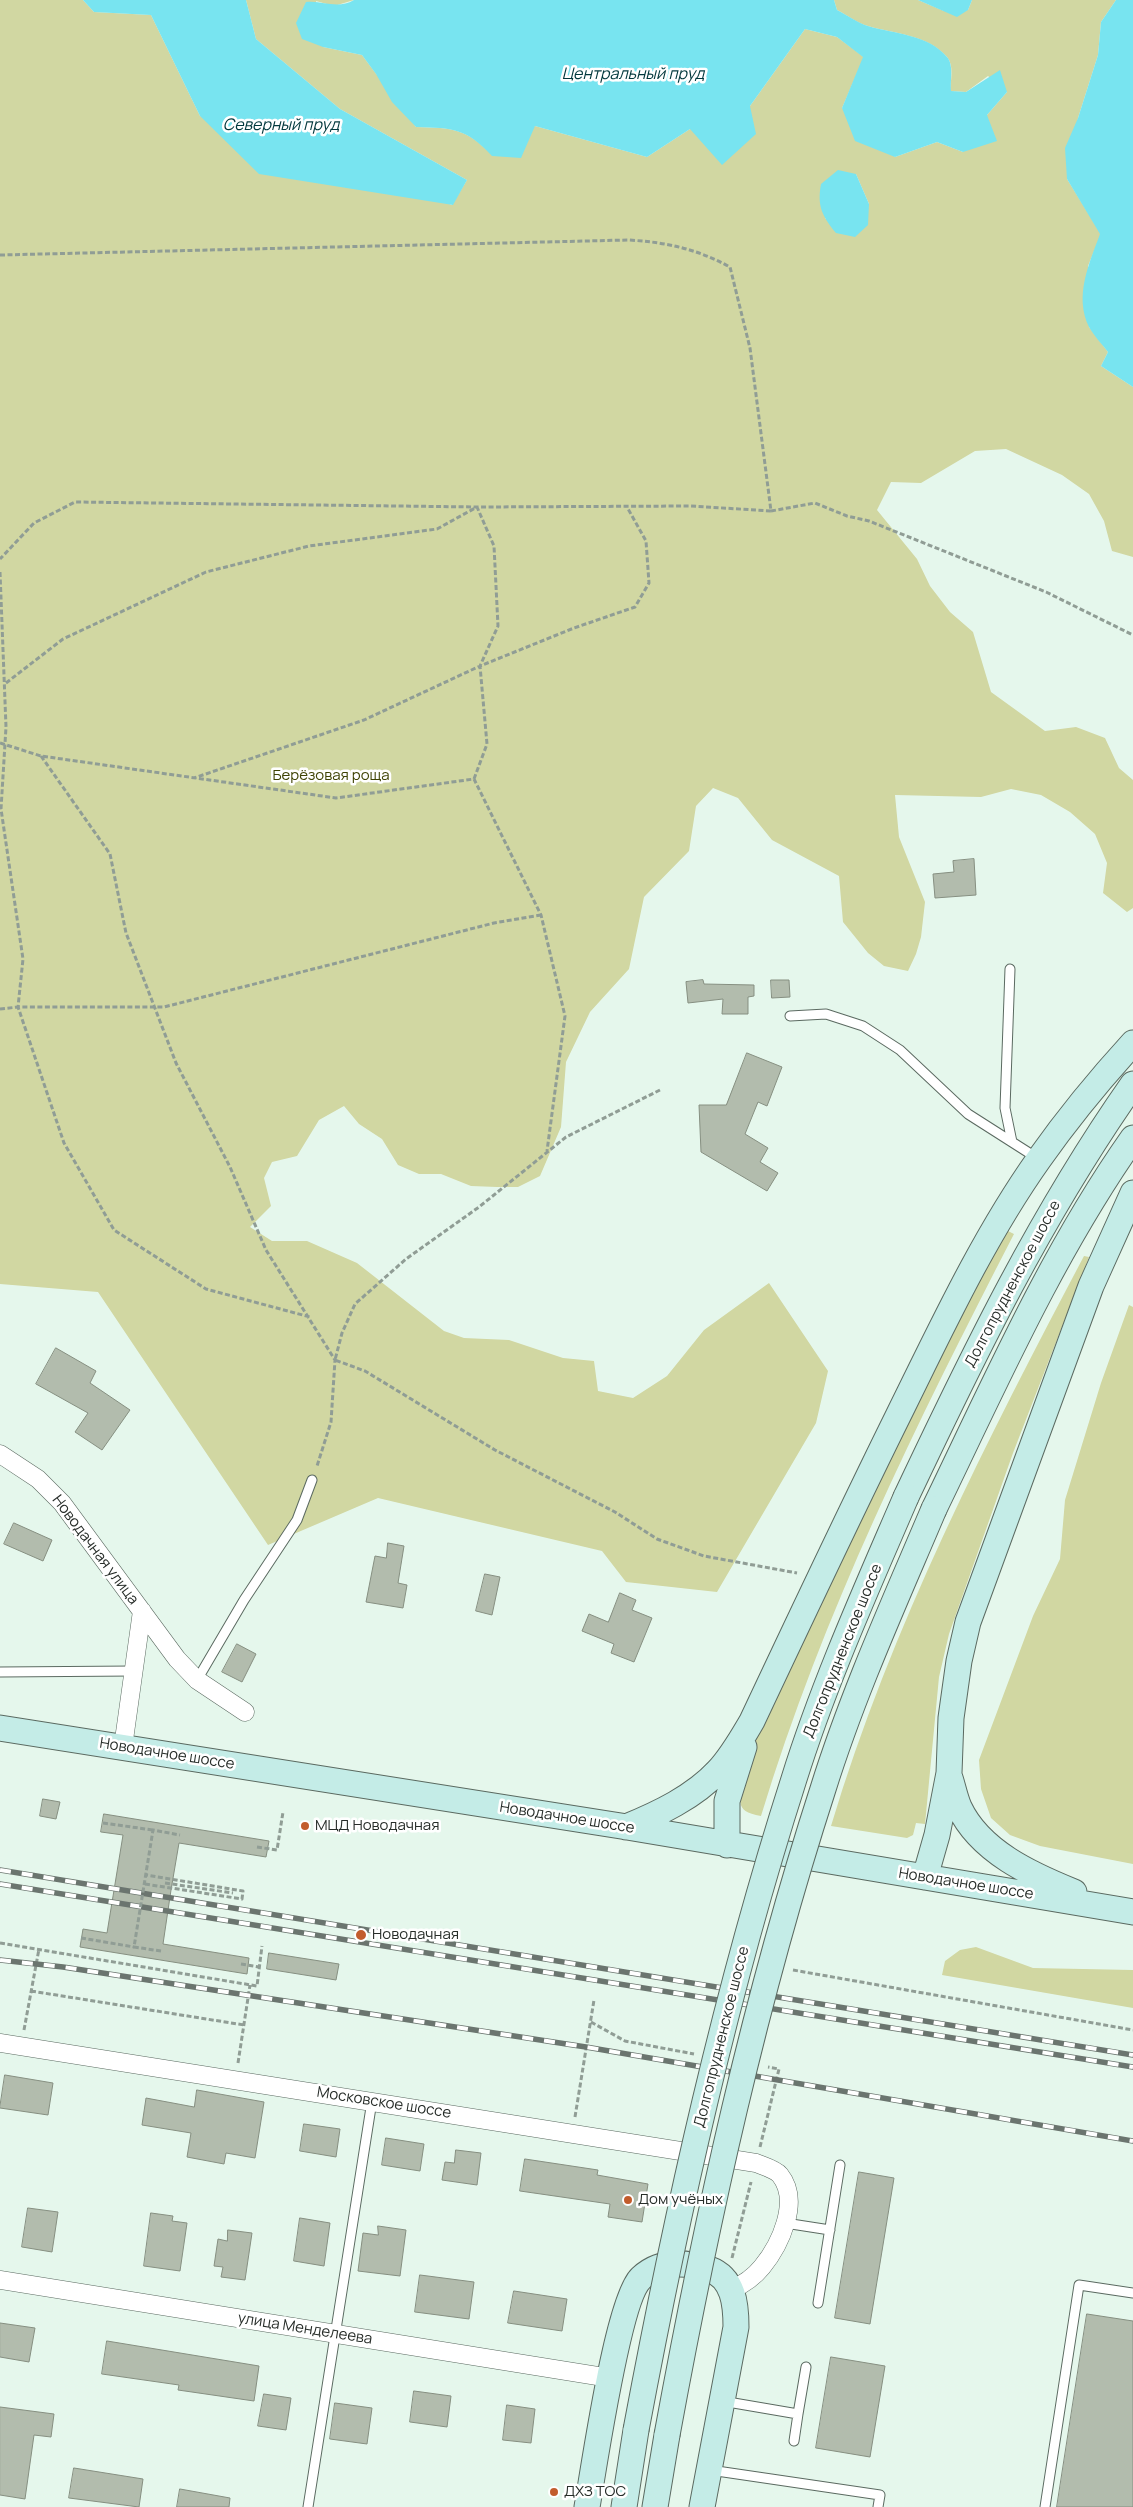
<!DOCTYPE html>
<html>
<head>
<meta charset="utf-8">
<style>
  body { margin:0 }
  canvas { display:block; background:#e5f7ec }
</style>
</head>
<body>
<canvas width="1133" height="2507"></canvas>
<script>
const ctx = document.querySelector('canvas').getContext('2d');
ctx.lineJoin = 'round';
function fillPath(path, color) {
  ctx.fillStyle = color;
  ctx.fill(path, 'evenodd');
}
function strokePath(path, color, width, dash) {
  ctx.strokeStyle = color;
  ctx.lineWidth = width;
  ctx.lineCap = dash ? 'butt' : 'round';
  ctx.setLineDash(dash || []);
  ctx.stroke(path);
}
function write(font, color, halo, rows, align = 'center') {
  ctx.font = font + ' Manrope,sans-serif';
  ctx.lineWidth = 5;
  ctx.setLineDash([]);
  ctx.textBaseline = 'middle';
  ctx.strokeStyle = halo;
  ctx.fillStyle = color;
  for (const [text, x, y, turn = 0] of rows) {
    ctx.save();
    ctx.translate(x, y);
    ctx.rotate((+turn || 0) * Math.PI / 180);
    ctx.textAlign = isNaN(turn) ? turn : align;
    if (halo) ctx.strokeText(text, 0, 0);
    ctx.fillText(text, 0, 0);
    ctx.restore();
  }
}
fillPath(new Path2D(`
  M0,0H83L94,12L151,15L200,116L452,205L467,180L340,109L256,39L246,0H354L334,6L316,1L323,47L362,55L416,127C453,128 466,128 493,156L535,126L647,157L690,129L750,106L805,29L837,37L864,57L842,108L895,157L937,142L963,152L987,115L1007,92L988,76L966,92L950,91C951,80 954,65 947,57C927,34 894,34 868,26C857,23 847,15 837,10L834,0H918L944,11L968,10L972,0H1116L1101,22L1098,55L1078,118L1067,179L1101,234L1088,266L1089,327L1108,352L1101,366L1133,387V557L1112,551L1104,521L1089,494L1062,475L1006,449L975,451L921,483L891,482L877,510L917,559L930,586L950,612L973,632L991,692L1045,731L1076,727L1105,738L1119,768L1133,780V908L1127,912L1103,893L1107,863L1095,834L1070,812L1041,795L1011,789L981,797L895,795L899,837L925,902L921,937L916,954L908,971L884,966L868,953L843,922L839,876L772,840L738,798L713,788L696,806L689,851L644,897L629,969L590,1012L566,1062L561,1127L540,1176L518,1187H497L471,1186L441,1174H419L398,1165L382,1139L359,1124L344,1106L319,1120L297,1156L272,1162L264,1178L271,1206L250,1227L272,1241H307L357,1263L444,1331L464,1338L509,1340L563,1358L594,1361L598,1391L633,1398L667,1376L704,1330L769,1283L828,1371L816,1423L717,1592L626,1582L602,1551L378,1498L268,1545L98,1292L0,1284ZM856,174L869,204L825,219Z
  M1008,1231L1014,1234C917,1422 822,1614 761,1816C732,1811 740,1799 748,1777L740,1771L766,1711L977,1284Z
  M1084,1256L1089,1257L1013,1453L949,1634L939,1677L925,1824L916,1823L913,1835L907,1838L831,1826C891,1626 987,1440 1084,1256Z
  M1129,1305L1133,1307V1864L1040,1846L1010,1835L991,1818L981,1789L979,1760L1033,1616L1060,1559L1065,1500L1101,1383Z
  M976,1947L1033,1968L1133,1970V2008L942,1975L945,1961L960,1950Z`), '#d1d7a2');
fillPath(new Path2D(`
  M83,0H246L256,39L340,109L467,180L453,205L259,174L200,116L151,15L94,12Z
  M354,0H834L837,10C847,15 858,23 868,26C894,34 928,34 947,57C954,65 950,80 951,91L966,92L1000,70L1007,92L987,115L997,141L963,152L937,142L895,157L855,141L842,108L863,57L837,37L805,29L750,106L756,134L722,165L690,129L647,157L535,126L521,158L492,156C466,128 453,128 416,127L392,102L376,74L362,55L323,47L302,39L296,23L306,2C323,0 337,10 354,0Z
  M918,0H972L968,10L957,17Z
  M1116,0H1133V387L1101,366L1108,352C1102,344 1094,336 1089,327C1074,296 1089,264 1100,234L1067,179L1065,148L1078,118L1098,55L1101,22Z
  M838,170L856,174L869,204L868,225L855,237L836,233C822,216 817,206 821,184Z`), '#78e4f0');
const building = new Path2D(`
  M974,859L976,895L935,898L933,874L954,872L953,861Z
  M703,980L704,984L754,985V996L748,997V1014H722L723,999L688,1003L686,982Z
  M771,980H789L790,997L772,998Z
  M747,1053L782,1067L767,1106L758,1102L745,1134L768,1148L760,1162L778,1173L767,1191L701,1152L699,1105H726Z
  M56,1348L96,1371L90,1383L130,1410L102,1450L75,1432L88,1413L36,1384Z
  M14,1523L52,1540L43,1561L4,1544Z
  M388,1543L404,1546L398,1583L407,1585L403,1608L366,1602L375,1556L386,1558Z
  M485,1574L500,1577L492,1615L476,1611Z
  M620,1593L636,1600L632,1610L652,1618L634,1662L611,1653L614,1644L582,1631L589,1614L608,1622Z
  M237,1644L256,1654L242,1682L222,1672Z
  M43,1799L60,1802L56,1819L40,1816Z
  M104,1814L269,1841L266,1857L179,1843L171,1890L163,1944L249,1958L247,1974L80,1947L83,1929L107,1933L123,1835L101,1832Z
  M269,1953L339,1964L336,1980L267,1969Z
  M5,2075L53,2083L48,2115L0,2108Z
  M197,2090L264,2102L255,2158L226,2153L224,2164L187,2157L191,2133L142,2125L146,2098L194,2107Z
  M304,2124L340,2129L336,2157L300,2151Z
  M386,2138L424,2144L420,2171L382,2165Z
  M456,2150L481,2153L477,2185L442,2180L445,2162L454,2163Z
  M525,2159L598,2170L597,2175L648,2184L642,2222L608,2217L610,2204L520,2191Z
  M859,2172L894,2178L870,2324L835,2318Z
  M28,2208L58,2212L52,2252L22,2247Z
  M151,2213L173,2216L172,2221L187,2223L180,2271L144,2266Z
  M300,2218L330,2223L324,2266L294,2261Z
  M378,2226L406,2230L400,2276L358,2271L363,2233L378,2235Z
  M228,2230L252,2233L245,2280L221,2277L223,2267L214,2266L218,2239L227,2241Z
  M420,2275L474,2282L469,2319L415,2312Z
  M514,2291L567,2299L562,2331L508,2323Z
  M1087,2314L1133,2321V2507H1057Z
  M0,2323L35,2328L29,2362L0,2357Z
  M107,2341L259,2366L254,2401L178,2390L179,2385L102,2374Z
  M831,2357L885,2366L870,2457L816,2448Z
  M414,2391L451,2396L447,2427L410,2422Z
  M264,2394L291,2398L286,2430L258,2426Z
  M335,2403L372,2408L367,2444L330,2439Z
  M507,2405L535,2409L531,2443L503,2440Z
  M0,2407L54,2414L51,2437L34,2435L25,2499L0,2495Z
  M74,2468L143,2479L139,2507L69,2498Z
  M180,2489L230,2498L229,2507H177Z`);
fillPath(building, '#b2bcad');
strokePath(building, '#868f81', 1);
const lane = new Path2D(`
  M1010,969L1005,1108L1012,1142
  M790,1016L826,1014L863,1026L900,1050L968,1114L1037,1158
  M0,1672L134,1671
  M197,1680L244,1600L297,1520L312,1480
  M785,2223L830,2230
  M818,2303L840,2165
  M722,2401L798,2414L806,2367
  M794,2441L798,2414
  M710,2470L880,2495L878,2507
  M308,2507L372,2101
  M1045,2507L1079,2285L1133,2293`);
const street = new Path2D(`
  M0,1454L38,1479L62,1503L177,1659L197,1680L245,1712
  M123,1747L142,1611
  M0,2043L756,2163C763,2166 775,2169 780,2175C801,2201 780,2245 762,2267C754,2277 742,2285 731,2290
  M0,2280L610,2378`);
const secondary = new Path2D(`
  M906,1497C974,1353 1041,1215 1133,1084
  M934,1509C995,1383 1052,1253 1133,1138
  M0,1728L621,1826L1133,1912
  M950,1778C953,1787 955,1798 959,1807C980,1852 1032,1875 1074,1892
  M626,1827C658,1814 694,1797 718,1771C732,1756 742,1738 752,1721C800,1619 848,1517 898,1416C941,1329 983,1238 1039,1159C1068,1118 1100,1079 1133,1043
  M727,1845V1801L744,1747
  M925,1877L937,1835L949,1773L951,1718L959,1661L968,1622L1091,1286L1133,1193
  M587,2507C594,2468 618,2299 641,2278C660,2260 686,2262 709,2269C734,2278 736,2305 736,2327L702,2507
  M624,2507L636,2430
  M655,2507L667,2435`);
strokePath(lane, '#5b6a61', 11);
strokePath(street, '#5b6a61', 19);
strokePath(secondary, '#5b6a61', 27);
strokePath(new Path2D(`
  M0,255L628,240C666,242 697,249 730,267L750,348L771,511L691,506L477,507L75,502L34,523L0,559
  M771,511L815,503L847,516L869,521L1046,592L1133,635
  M0,572L6,727L1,809L23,959L18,1007L64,1143L114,1230L206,1289L310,1317
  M6,683L63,639L206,572L309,546L437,529L477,507L494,546L498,626L480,666L364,720L194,778
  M0,743L41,756L336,798L474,779L541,915L565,1016L547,1151
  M41,756L110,854L126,933L176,1063L230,1167L266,1250L335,1360L331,1422L317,1466
  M474,779L487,744L480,666L574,628L635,607L649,583L646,541L627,507
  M0,1009L18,1007H164L494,923L541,915
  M660,1090L566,1137L479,1207L406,1259L355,1304L342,1333L335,1360L365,1371L495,1450L615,1512L657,1539L704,1556L797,1573
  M103,1823L153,1830
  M257,1847L277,1850L283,1812
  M165,1883L233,1893
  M145,1884L242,1899L243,1891L146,1875
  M81,1938L134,1947
  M0,1943L257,1986L262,1946
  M241,1964L259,1967
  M793,1970L1133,2030
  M31,1991L244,2025
  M591,2022L625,2041L694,2054
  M24,2030L39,1949
  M238,2063L250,1985
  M575,2117L594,2000
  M760,2147L779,2069L768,2067
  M732,2258L751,2182`), '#909d95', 3, [5, 2.5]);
strokePath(lane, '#fff', 9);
strokePath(street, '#fff', 18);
strokePath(secondary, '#c4ece7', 25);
const rail = new Path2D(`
  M0,1870L1133,2055
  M0,1884L1133,2067
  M0,1960L63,1967L586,2047L1133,2141`);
strokePath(rail, '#6b756f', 5.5);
strokePath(rail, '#fff', 4, [11]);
const secondaryBridge = new Path2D(`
  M636,2430C677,2211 726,1991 794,1779C824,1683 866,1590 906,1497
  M667,2435C707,2217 755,1999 823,1789C853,1693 895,1601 934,1509`);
strokePath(secondaryBridge, '#5b6a61', 27, []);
strokePath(new Path2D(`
  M161,1951L134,1947L153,1830L180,1835`), '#909d95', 3, [5, 2.5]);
strokePath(secondaryBridge, '#c4ece7', 25);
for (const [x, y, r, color] of [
  [305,1826,5,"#c25c2c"],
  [361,1935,6,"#c25c2c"],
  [628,2200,5,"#c25c2c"],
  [554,2492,5,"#c25c2c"]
]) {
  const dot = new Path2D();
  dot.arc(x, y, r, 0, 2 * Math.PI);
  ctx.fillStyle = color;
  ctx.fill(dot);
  strokePath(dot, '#fff', 2);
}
write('15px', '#3f4304', '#fff', [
  ["Берёзовая роща",331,776]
]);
write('15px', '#272d29', '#fff', [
  ["Долгопрудненское шоссе",1013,1284,-62],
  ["Новодачная улица",95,1550,53],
  ["Долгопрудненское шоссе",843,1651,-68],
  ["Новодачное шоссе",167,1754,9],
  ["Новодачное шоссе",567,1818,9],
  ["Новодачное шоссе",966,1884,9],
  ["Долгопрудненское шоссе",722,2037,-76],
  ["Московское шоссе",384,2103,9],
  ["улица Менделеева",305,2329,9]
]);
write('15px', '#272d29', '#fff', [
  ["МЦД Новодачная",315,1826],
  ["Новодачная",372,1935],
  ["Дом учёных",638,2200],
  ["ДХЗ ТОС",564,2492]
], 'left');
write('italic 16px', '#00373c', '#fff', [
  ["Центральный пруд",633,75],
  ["Северный пруд",281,126]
]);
</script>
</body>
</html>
